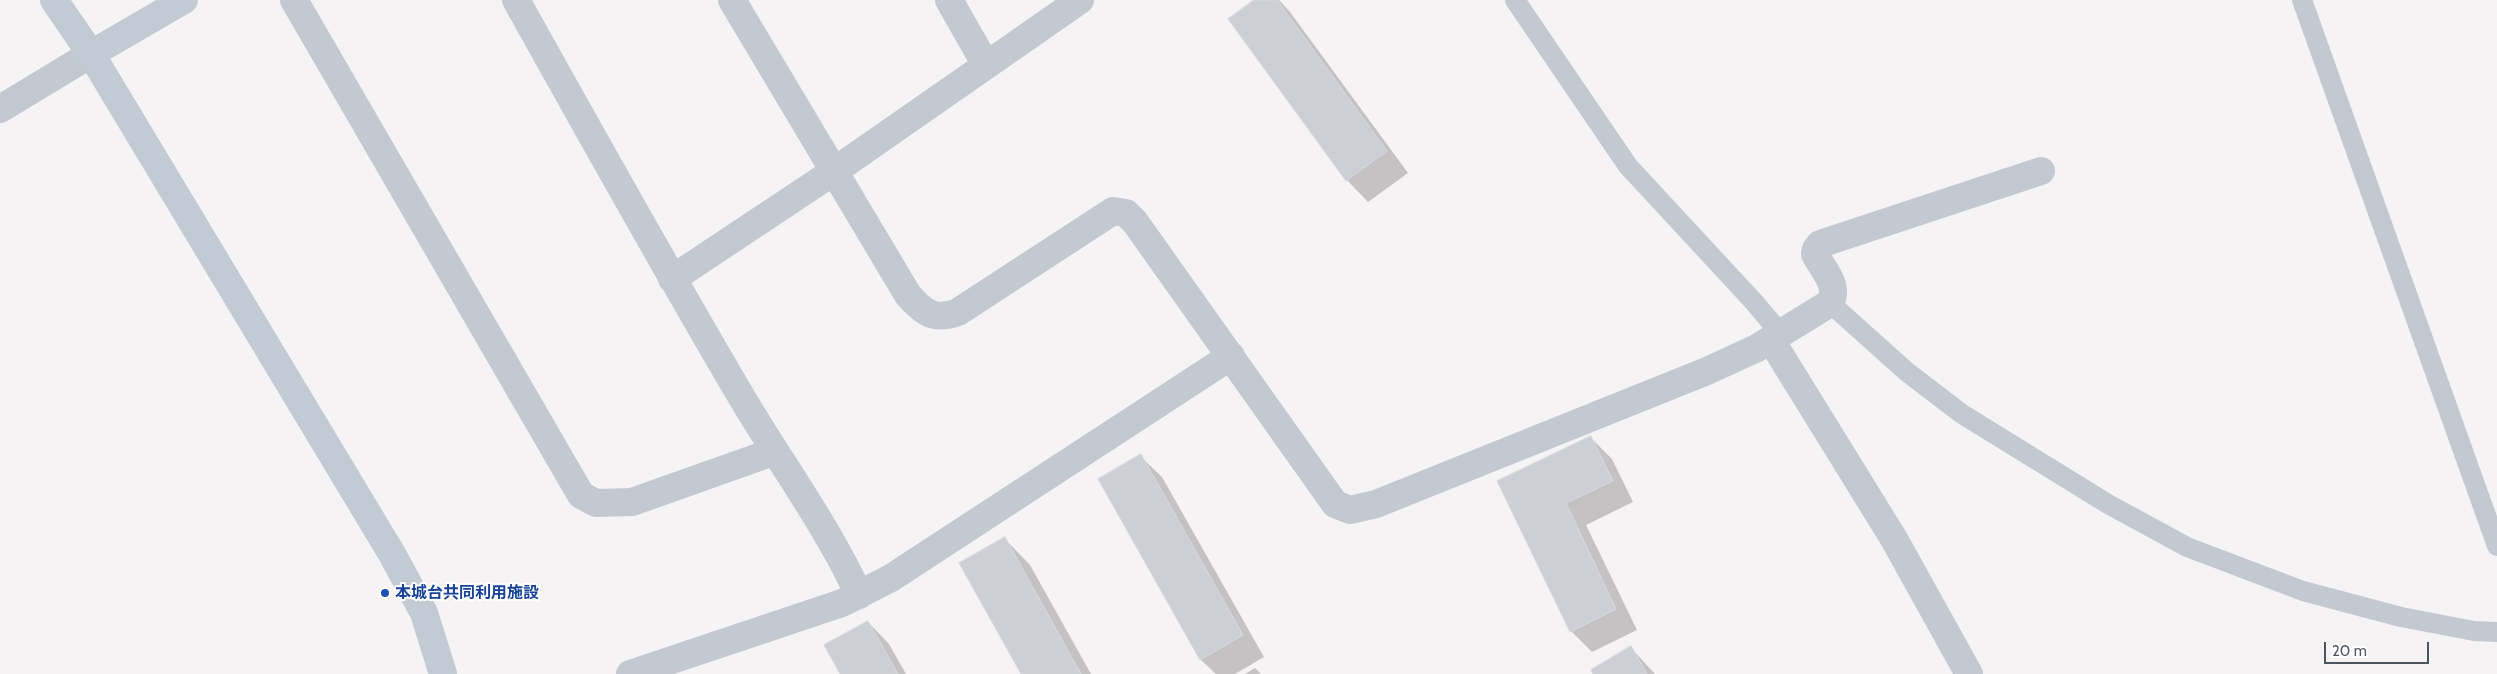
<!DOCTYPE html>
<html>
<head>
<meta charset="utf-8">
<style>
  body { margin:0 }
  #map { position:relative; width:2497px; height:674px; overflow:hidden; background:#f5f3f3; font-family:Cabin,sans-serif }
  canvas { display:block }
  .scale { position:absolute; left:2324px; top:642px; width:105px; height:22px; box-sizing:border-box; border:2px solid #4c555f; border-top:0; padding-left:6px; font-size:15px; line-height:18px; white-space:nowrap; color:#4c555f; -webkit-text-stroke:4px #fff; paint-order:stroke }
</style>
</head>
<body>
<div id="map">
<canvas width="2497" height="674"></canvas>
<div class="scale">20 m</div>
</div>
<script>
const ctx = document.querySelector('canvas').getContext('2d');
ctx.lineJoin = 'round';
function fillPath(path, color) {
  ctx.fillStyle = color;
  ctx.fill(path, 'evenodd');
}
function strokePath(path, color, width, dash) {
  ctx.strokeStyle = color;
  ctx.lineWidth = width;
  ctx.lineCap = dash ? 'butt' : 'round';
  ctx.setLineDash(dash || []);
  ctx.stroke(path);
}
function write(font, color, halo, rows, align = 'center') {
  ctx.font = font + ' Cabin,"Noto Sans JP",sans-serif';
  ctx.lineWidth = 4;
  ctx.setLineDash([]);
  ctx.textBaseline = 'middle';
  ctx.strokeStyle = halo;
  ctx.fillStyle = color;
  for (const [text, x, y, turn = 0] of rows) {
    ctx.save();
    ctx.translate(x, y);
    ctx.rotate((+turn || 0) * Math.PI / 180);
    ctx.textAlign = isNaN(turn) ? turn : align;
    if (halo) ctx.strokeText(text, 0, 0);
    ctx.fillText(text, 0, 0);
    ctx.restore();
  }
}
fillPath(new Path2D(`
  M1256,0H1279L1290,12L1408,173L1368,202L1347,180Z
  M1590,437L1612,459L1633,502L1586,525L1637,630L1592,652L1571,631L1499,482Z
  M1140,456L1162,477L1264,657L1235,674H1216L1201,660L1099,479Z
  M1005,539L1030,565L1091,674H1023Z
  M868,622L889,644L906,674H841Z
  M1631,648L1655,674H1595Z
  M1255,668L1261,674H1245Z`), '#0003');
const building = new Path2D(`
  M1254,0H1277L1387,151L1346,181L1228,19Z
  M1591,436L1613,481L1566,503L1616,609L1570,632L1497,481Z
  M1141,454L1243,635L1200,660L1098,479Z
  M1005,537L1081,674H1021L959,563Z
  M868,621L898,674H840L824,645Z
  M1631,646L1647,674H1593L1591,670Z`);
fillPath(building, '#cdcfd4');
strokePath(building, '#d7d9dd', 1);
strokePath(new Path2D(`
  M1515,0L1628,166L1754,302L1781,334
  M2302,0L2497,546
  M1830,303L1907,372L1962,414L2108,504L2187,547L2303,591L2401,617L2474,631L2497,632`), '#c2c9d0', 20);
strokePath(new Path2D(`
  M294,0L581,495L596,503L632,502L773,452
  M516,0C589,131 662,262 738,391C777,458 827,525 859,595
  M732,0L908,295C924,313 934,321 958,312L1113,211L1126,213L1135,222L1335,504L1350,510L1376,504L1707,371L1757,348L1830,303C1840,286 1823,270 1815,254L1816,249L1820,244L2041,171
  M949,0L986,65
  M0,109L91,54
  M672,279L833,172L1080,0
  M1771,340L1894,539L1969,674
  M630,674L842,603L891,578L1231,356`), '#c2c9d0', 28);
strokePath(new Path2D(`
  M54,0L91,54L392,554L424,613L443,674
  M91,54L184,0`), '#c2cad4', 28);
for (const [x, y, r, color] of [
  [385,593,5,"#1a4fb4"]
]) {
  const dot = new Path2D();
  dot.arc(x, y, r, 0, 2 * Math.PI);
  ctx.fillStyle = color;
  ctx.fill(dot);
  strokePath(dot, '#fff', 2);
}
write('bold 16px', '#164399', '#fff', [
  ["本城台共同利用施設",395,593]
], 'left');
</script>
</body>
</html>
